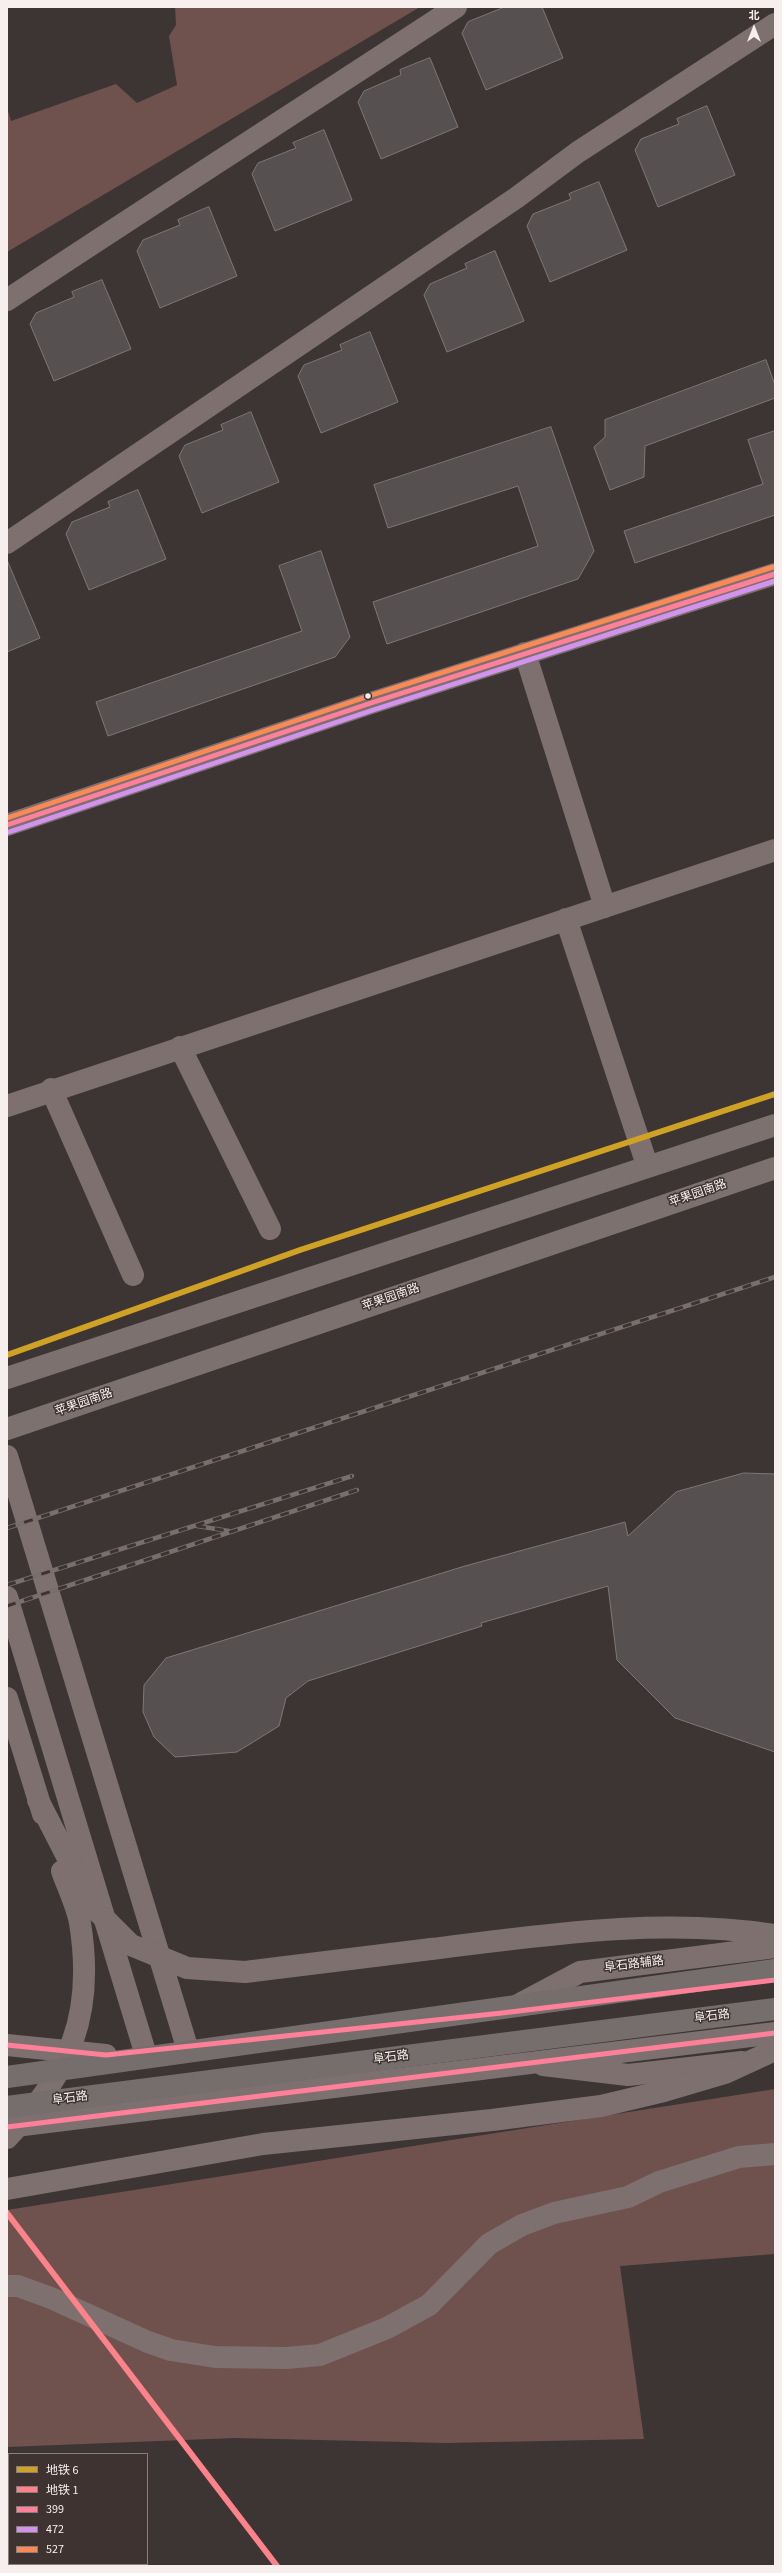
<!DOCTYPE html>
<html>
<head>
<meta charset="utf-8">
<style>
  body { margin:0 }
  #map { position:relative; width:782px; height:2573px; overflow:hidden; background:#3c3534; font-family:"Source Sans 3","Noto Sans SC",sans-serif }
  canvas { display:block }
  .frame { position:absolute; inset:0; border:8px solid #f6efed; pointer-events:none }
  .legend { position:absolute; left:8px; top:2453px; width:140px; height:112px; box-sizing:border-box; background:#3f3331; border:1px solid #887e7c; margin:0; padding:5px 7px; list-style:none; font-size:12px; color:#f6efed }
  .legend li { display:flex; align-items:center; gap:8px; height:20px }
  .legend b { width:20px; border:1px solid #887e7c }
  .north { position:absolute; left:734px; top:8px; width:40px; height:40px; -webkit-text-stroke:3px #3f3331; paint-order:stroke; rotate:0deg; font-size:11px; font-weight:700; line-height:16px; text-align:center; color:#f6efed }
  .north::after { content:''; display:block; margin:auto; width:14px; height:18px; background:#f6efed; clip-path:polygon(50% 0,100% 100%,50% 72%,0 100%) }
</style>
</head>
<body>
<div id="map">
<canvas width="782" height="2573"></canvas>
<div class="frame"></div>
<ul class="legend">
<li><b style="height:5px;background:#cfa226"></b>地铁 6</li>
<li><b style="height:5px;background:#fd828a"></b>地铁 1</li>
<li><b style="height:5px;background:#ff8098"></b>399</li>
<li><b style="height:5px;background:#d193ec"></b>472</li>
<li><b style="height:5px;background:#f98a56"></b>527</li>
</ul>
<div class="north">北</div>
</div>
<script>
const ctx = document.querySelector('canvas').getContext('2d');
ctx.lineJoin = 'round';
function fillPath(path, color) {
  ctx.fillStyle = color;
  ctx.fill(path, 'evenodd');
}
function strokePath(path, color, width, dash) {
  ctx.strokeStyle = color;
  ctx.lineWidth = width;
  ctx.lineCap = dash ? 'butt' : 'round';
  ctx.setLineDash(dash || []);
  ctx.stroke(path);
}
function write(font, color, halo, rows, align = 'center') {
  ctx.font = font + ' "Source Sans 3","Noto Sans SC",sans-serif';
  ctx.lineWidth = 3;
  ctx.setLineDash([]);
  ctx.textBaseline = 'middle';
  ctx.strokeStyle = halo;
  ctx.fillStyle = color;
  for (const [text, x, y, turn = 0] of rows) {
    ctx.save();
    ctx.translate(x, y);
    ctx.rotate((+turn || 0) * Math.PI / 180);
    ctx.textAlign = isNaN(turn) ? turn : align;
    if (halo) ctx.strokeText(text, 0, 0);
    ctx.fillText(text, 0, 0);
    ctx.restore();
  }
}
fillPath(new Path2D(`
  M175,7H420L7,252V108L11,121L116,84L137,103L177,85L169,36L176,25Z
  M775,2089V2254L620,2266L644,2439L445,2443L235,2438L7,2447V2210Z`), '#6f524e');
const building = new Path2D(`
  M505,7H542L563,58L486,90L462,33L468,22Z
  M430,58L458,127L381,159L358,102L364,91L401,75L400,70Z
  M707,106L735,175L658,207L635,150L641,139L679,124L677,119Z
  M324,130L352,200L275,231L252,174L258,163L296,148L293,143Z
  M599,182L627,250L550,282L527,226L533,214L571,199L569,194Z
  M209,207L237,276L160,308L137,251L143,240L180,225L178,220Z
  M495,251L524,321L447,352L424,295L430,284L467,268L465,264Z
  M102,280L131,349L54,381L30,324L36,313L74,297L72,292Z
  M370,332L398,402L321,433L298,376L304,365L342,350L340,345Z
  M766,360L775,385V398L645,446L644,477L610,490L594,447L605,437V420Z
  M251,412L279,482L202,513L179,456L185,445L223,430L221,425Z
  M551,427L594,551L578,579L387,644L373,602L538,546L518,486L388,528L374,485Z
  M775,431V515L635,563L624,531L763,484L748,440Z
  M138,490L166,559L89,590L66,534L72,522L110,507L108,502Z
  M321,551L350,637L335,657L108,736L96,702L302,631L279,566Z
  M7,560L40,638L7,652Z
  M744,1473L775,1474V1752L675,1718L617,1660L608,1586L481,1623L482,1626L308,1681L286,1698L279,1726L237,1752L175,1757L154,1737L143,1712L144,1685L166,1658L465,1566L625,1522L628,1536L676,1492Z`);
fillPath(building, '#565050');
strokePath(building, '#7d7877', 1);
strokePath(new Path2D(`
  M7,300C156,201 307,105 456,7
  M7,543L516,198L578,152L775,24
  M525,653L605,907
  M7,825L371,703L775,574
  M566,919L647,1165
  M180,1047L270,1229
  M51,1089L133,1275
  M7,1106L775,850
  M7,1456L187,2047
  M7,1597L145,2052
  M431,1949C545,1935 660,1917 775,1935
  M518,2005L580,1972L775,1947
  M7,2045L106,2055
  M543,2065L628,2075L742,2062
  M7,2286H18L51,2298L148,2342L171,2350L215,2357L286,2358L320,2355L387,2328L429,2305L489,2244L522,2225L554,2213L628,2197L659,2182L739,2157L775,2154`), '#7d706f', 22);
strokePath(new Path2D(`
  M7,1378L775,1125
  M7,1429L775,1168
  M7,2127L775,2033`), '#7d7170', 22);
const rail = new Path2D(`
  M197,1526L229,1531
  M7,1528L775,1277
  M7,1585L352,1476
  M7,1606L357,1490`);
strokePath(rail, '#786e6d', 4.5);
strokePath(rail, '#3f3331', 3, [9]);
strokePath(new Path2D(`
  M7,1698L43,1814
  M38,1800L93,1907L131,1945L187,1968L245,1972L431,1949
  M7,2138C70,2073 95,2015 80,1923C77,1906 68,1888 62,1871
  M7,2189L263,2144L492,2120L601,2106L664,2091L725,2073L775,2050`), '#7d706f', 22);
strokePath(new Path2D(`
  M7,2077L775,1970
  M7,2107L775,2009`), '#766e6c', 22);
strokePath(new Path2D(`
  M7,825L371,703L775,574
  M7,2045L106,2055L502,2013L775,1980
  M7,2127L775,2033`), '#ff8098', 5);
strokePath(new Path2D(`
  M9,832L373,710L775,581`), '#d193ec', 5);
strokePath(new Path2D(`
  M7,818L369,696L773,567`), '#f98a56', 5);
strokePath(new Path2D(`
  M7,1355L300,1250L775,1094`), '#cfa226', 6);
strokePath(new Path2D(`
  M7,2213L277,2566`), '#fd828a', 6);
for (const [x, y, r, color] of [
  [368,696,3.5,"#f6efed"]
]) {
  const dot = new Path2D();
  dot.arc(x, y, r, 0, 2 * Math.PI);
  ctx.fillStyle = color;
  ctx.fill(dot);
  strokePath(dot, '#3f3331', 1.5);
}
write('12px', '#f6efed', '#3f3331', [
  ["苹果园南路",698,1194,-19],
  ["苹果园南路",391,1298,-19],
  ["苹果园南路",84,1403,-19],
  ["阜石路辅路",634,1965,-7],
  ["阜石路",712,2017,-7],
  ["阜石路",391,2058,-7],
  ["阜石路",70,2099,-7]
]);
</script>
</body>
</html>
